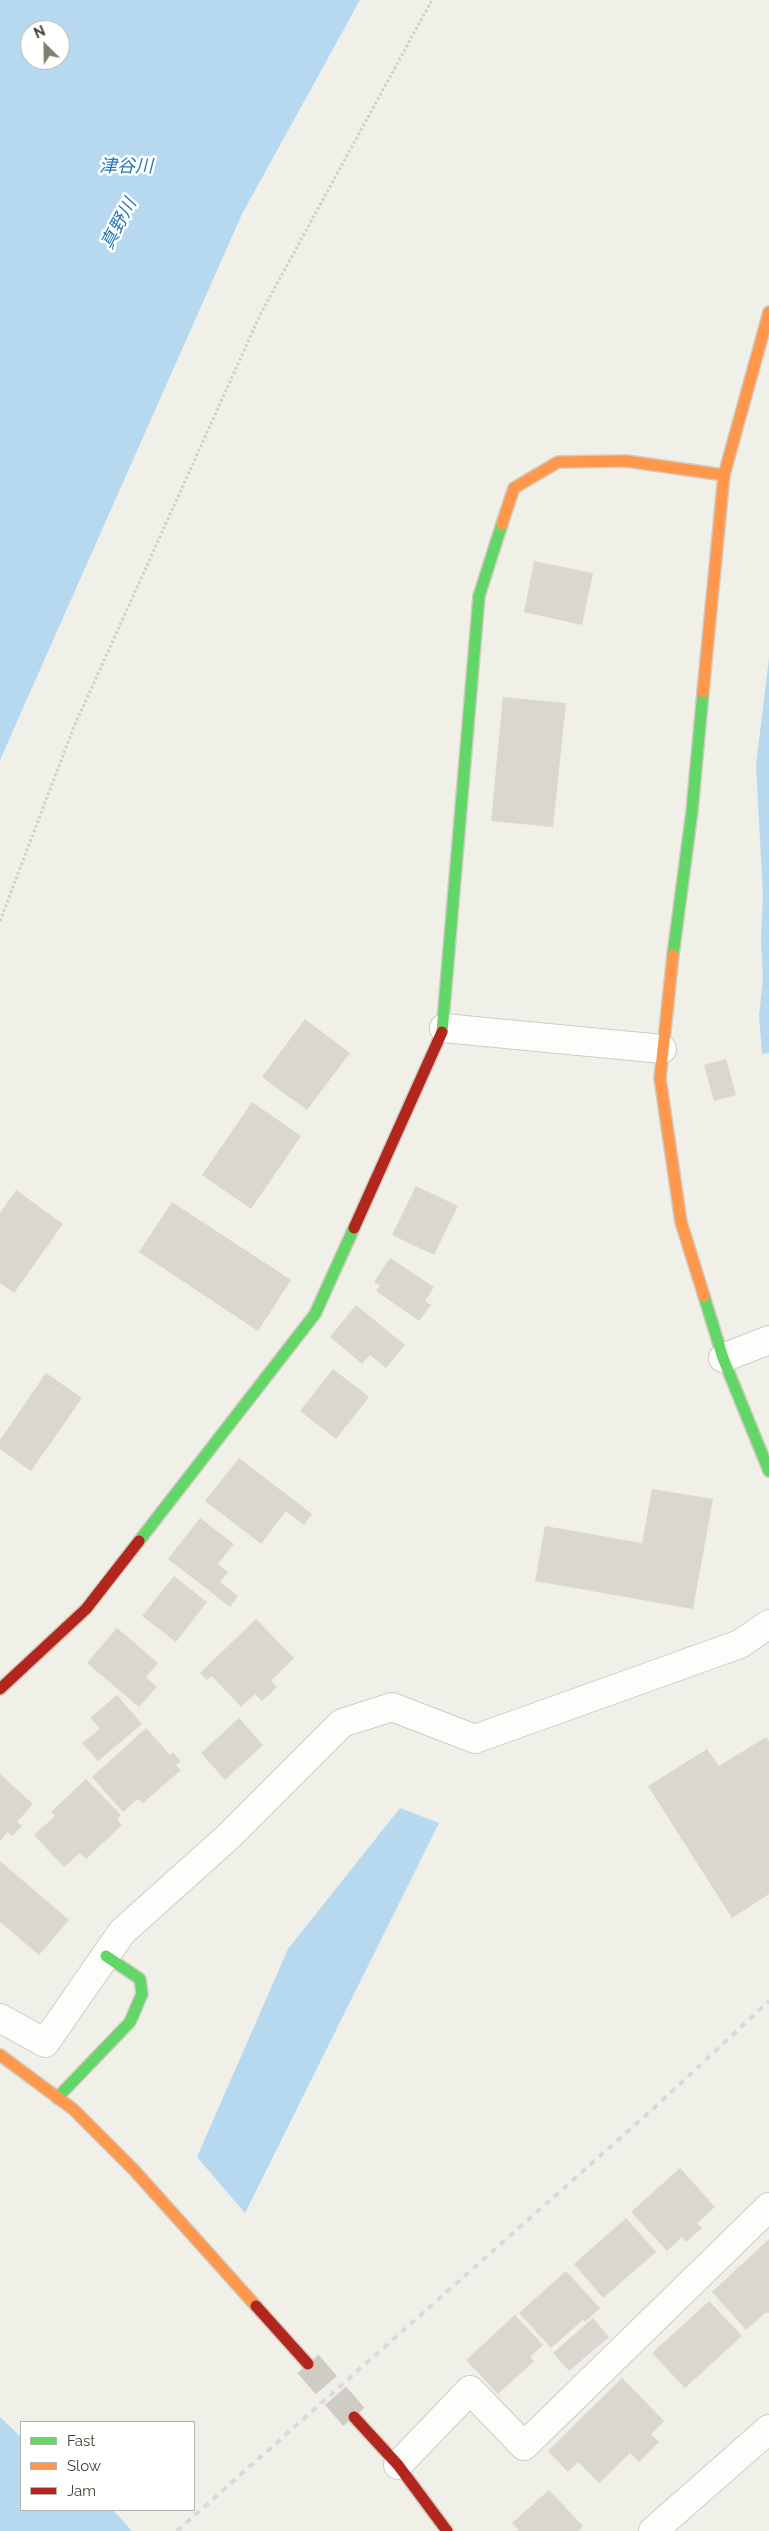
<!DOCTYPE html>
<html>
<head>
<meta charset="utf-8">
<style>
  body { margin:0 }
  #map { position:relative; width:769px; height:2531px; overflow:hidden; background:#f0efe8; font-family:Raleway,sans-serif }
  canvas { display:block }
  .legend { position:absolute; left:20px; top:2421px; width:175px; height:90px; box-sizing:border-box; background:#fff; border:1px solid #b5b3ae; margin:0; padding:6px 9px; list-style:none; font-size:15px; color:#474034 }
  .legend li { display:flex; align-items:center; gap:10px; height:25px }
  .legend b { width:25px; border:1px solid #b5b3ae }
  .north { position:absolute; left:20px; top:20px; width:50px; height:50px; box-sizing:border-box; background:#fff; border:1px solid #b5b3ae; border-radius:50%; rotate:337deg; font-size:14px; font-weight:700; line-height:20px; text-align:center; color:#474034 }
  .north::after { content:''; display:block; margin:auto; width:18px; height:22px; background:#827d73; clip-path:polygon(50% 0,100% 100%,50% 72%,0 100%) }
</style>
</head>
<body>
<div id="map">
<canvas width="769" height="2531"></canvas>
<ul class="legend">
<li><b style="height:6px;background:#63d668"></b>Fast</li>
<li><b style="height:6px;background:#ff974d"></b>Slow</li>
<li><b style="height:6px;background:#b3261e"></b>Jam</li>
</ul>
<div class="north">N</div>
</div>
<script>
const ctx = document.querySelector('canvas').getContext('2d');
ctx.lineJoin = 'round';
function fillPath(path, color) {
  ctx.fillStyle = color;
  ctx.fill(path, 'evenodd');
}
function strokePath(path, color, width, dash) {
  ctx.strokeStyle = color;
  ctx.lineWidth = width;
  ctx.lineCap = dash ? 'butt' : 'round';
  ctx.setLineDash(dash || []);
  ctx.stroke(path);
}
function write(font, color, halo, rows, align = 'center') {
  ctx.font = font + ' Raleway,"Noto Sans JP",sans-serif';
  ctx.lineWidth = 5;
  ctx.setLineDash([]);
  ctx.textBaseline = 'middle';
  ctx.strokeStyle = halo;
  ctx.fillStyle = color;
  for (const [text, x, y, turn = 0] of rows) {
    ctx.save();
    ctx.translate(x, y);
    ctx.rotate((+turn || 0) * Math.PI / 180);
    ctx.textAlign = isNaN(turn) ? turn : align;
    if (halo) ctx.strokeText(text, 0, 0);
    ctx.fillText(text, 0, 0);
    ctx.restore();
  }
}
fillPath(new Path2D(`
  M0,0H360L242,214L0,760ZM30,30H60V60H30Z
  M769,658V1053L762,1054L759,1017L763,977L761,939L763,895L756,765Z
  M400,1808L439,1823L245,2213L197,2157L288,1949Z
  M0,2417L21,2437V2510H113L132,2531H0Z`), '#b7d9f0');
fillPath(new Path2D(`
  M534,561L593,573L582,625L524,612Z
  M503,697L566,703L553,827L491,821Z
  M305,1019L350,1053L307,1110L262,1077Z
  M726,1059L736,1095L714,1101L704,1065Z
  M252,1102L301,1136L251,1209L202,1175Z
  M416,1186L458,1206L434,1255L392,1235Z
  M16,1190L63,1224L14,1293L0,1283V1213Z
  M172,1202L291,1280L258,1331L139,1252Z
  M390,1258L434,1287L425,1301L431,1305L419,1321L376,1291L380,1286L374,1282Z
  M356,1305L405,1345L386,1368L370,1355L362,1364L330,1337Z
  M333,1369L369,1397L336,1439L300,1411Z
  M46,1373L82,1398L31,1471L0,1449V1440Z
  M239,1458L312,1514L304,1525L286,1511L261,1544L205,1501Z
  M652,1489L713,1499L693,1609L535,1581L545,1526L642,1543Z
  M200,1518L234,1544L218,1564L228,1572L220,1582L238,1596L230,1607L168,1559Z
  M174,1576L207,1602L176,1642L142,1616Z
  M256,1619L294,1658L271,1681L277,1687L262,1701L255,1694L241,1707L212,1676L207,1680L200,1673Z
  M117,1628L158,1663L146,1677L157,1687L139,1707L87,1663Z
  M117,1695L142,1724L98,1761L82,1743L100,1729L90,1718Z
  M239,1718L263,1745L225,1780L201,1753Z
  M146,1728L170,1755L173,1752L181,1761L176,1765L181,1770L143,1803L138,1799L123,1812L92,1777Z
  M766,1737L769,1741V1894L732,1918L648,1786L707,1749L719,1766Z
  M0,1774L33,1804L17,1822L22,1826L12,1836L8,1832L0,1841Z
  M86,1779L121,1815L117,1819L122,1825L86,1859L80,1853L64,1867L34,1835L55,1816L51,1812Z
  M0,1861L69,1920L39,1955L0,1922Z
  M680,2168L715,2207L697,2223L702,2228L686,2242L682,2237L667,2251L631,2212Z
  M626,2218L656,2252L603,2298L574,2264Z
  M769,2239V2313H765L746,2330L712,2292Z
  M566,2271L600,2308L585,2322L583,2320L551,2348L519,2313Z
  M709,2301L742,2336L685,2388L652,2353Z
  M515,2315L543,2345L530,2357L534,2361L498,2394L466,2360Z
  M593,2318L609,2337L569,2371L553,2353Z
  M622,2378L664,2421L651,2434L659,2442L639,2462L630,2453L599,2483L578,2462L568,2472L548,2451Z
  M549,2490L583,2526L578,2531H517L519,2530L512,2523Z`), '#dad7d1');
strokePath(new Path2D(`
  M308,2364L354,2417`), '#ceccc4', 28, [28, 14]);
const street = new Path2D(`
  M444,1028L662,1049
  M723,1358L769,1340
  M0,2018L45,2043L122,1932L229,1836L342,1723L392,1707L475,1739L740,1644L769,1624
  M398,2465L470,2390L524,2446L769,2207
  M653,2531L769,2429`);
const fast = new Path2D(`
  M673,955L692,811L703,692
  M442,1032L479,596L502,524
  M704,1296L723,1358L769,1471
  M139,1541L315,1314L354,1228
  M57,2098L130,2022L142,1994L140,1979L106,1956`);
const slow = new Path2D(`
  M502,524L514,488L558,462L626,461L724,475
  M703,692L724,475L769,312
  M673,955L660,1078L681,1222L704,1296
  M0,2055L73,2109L134,2170L256,2306`);
const jam = new Path2D(`
  M354,1228L442,1032
  M0,1689L86,1609L139,1541
  M256,2306L308,2364
  M354,2417L398,2465L447,2531`);
strokePath(street, '#ceccc6', 30);
strokePath(fast, '#d0ccbf', 14);
strokePath(slow, '#d0ccbf', 14);
strokePath(jam, '#d0ccbf', 14);
strokePath(new Path2D(`
  M0,921L73,729L261,313L432,0`), '#d1cfca', 3, [2.5, 2.5]);
strokePath(street, '#fdfdfc', 28);
strokePath(fast, '#63d668', 11);
strokePath(slow, '#ff974d', 11);
strokePath(jam, '#b3261e', 11);
strokePath(new Path2D(`
  M177,2531L653,2109L769,2001`), '#d9d9d8', 4, [6, 6]);
write('italic 18px', '#2778b9', '#fff', [
  ["津谷川",126,167],
  ["真野川",119,224,-62]
]);
</script>
</body>
</html>
